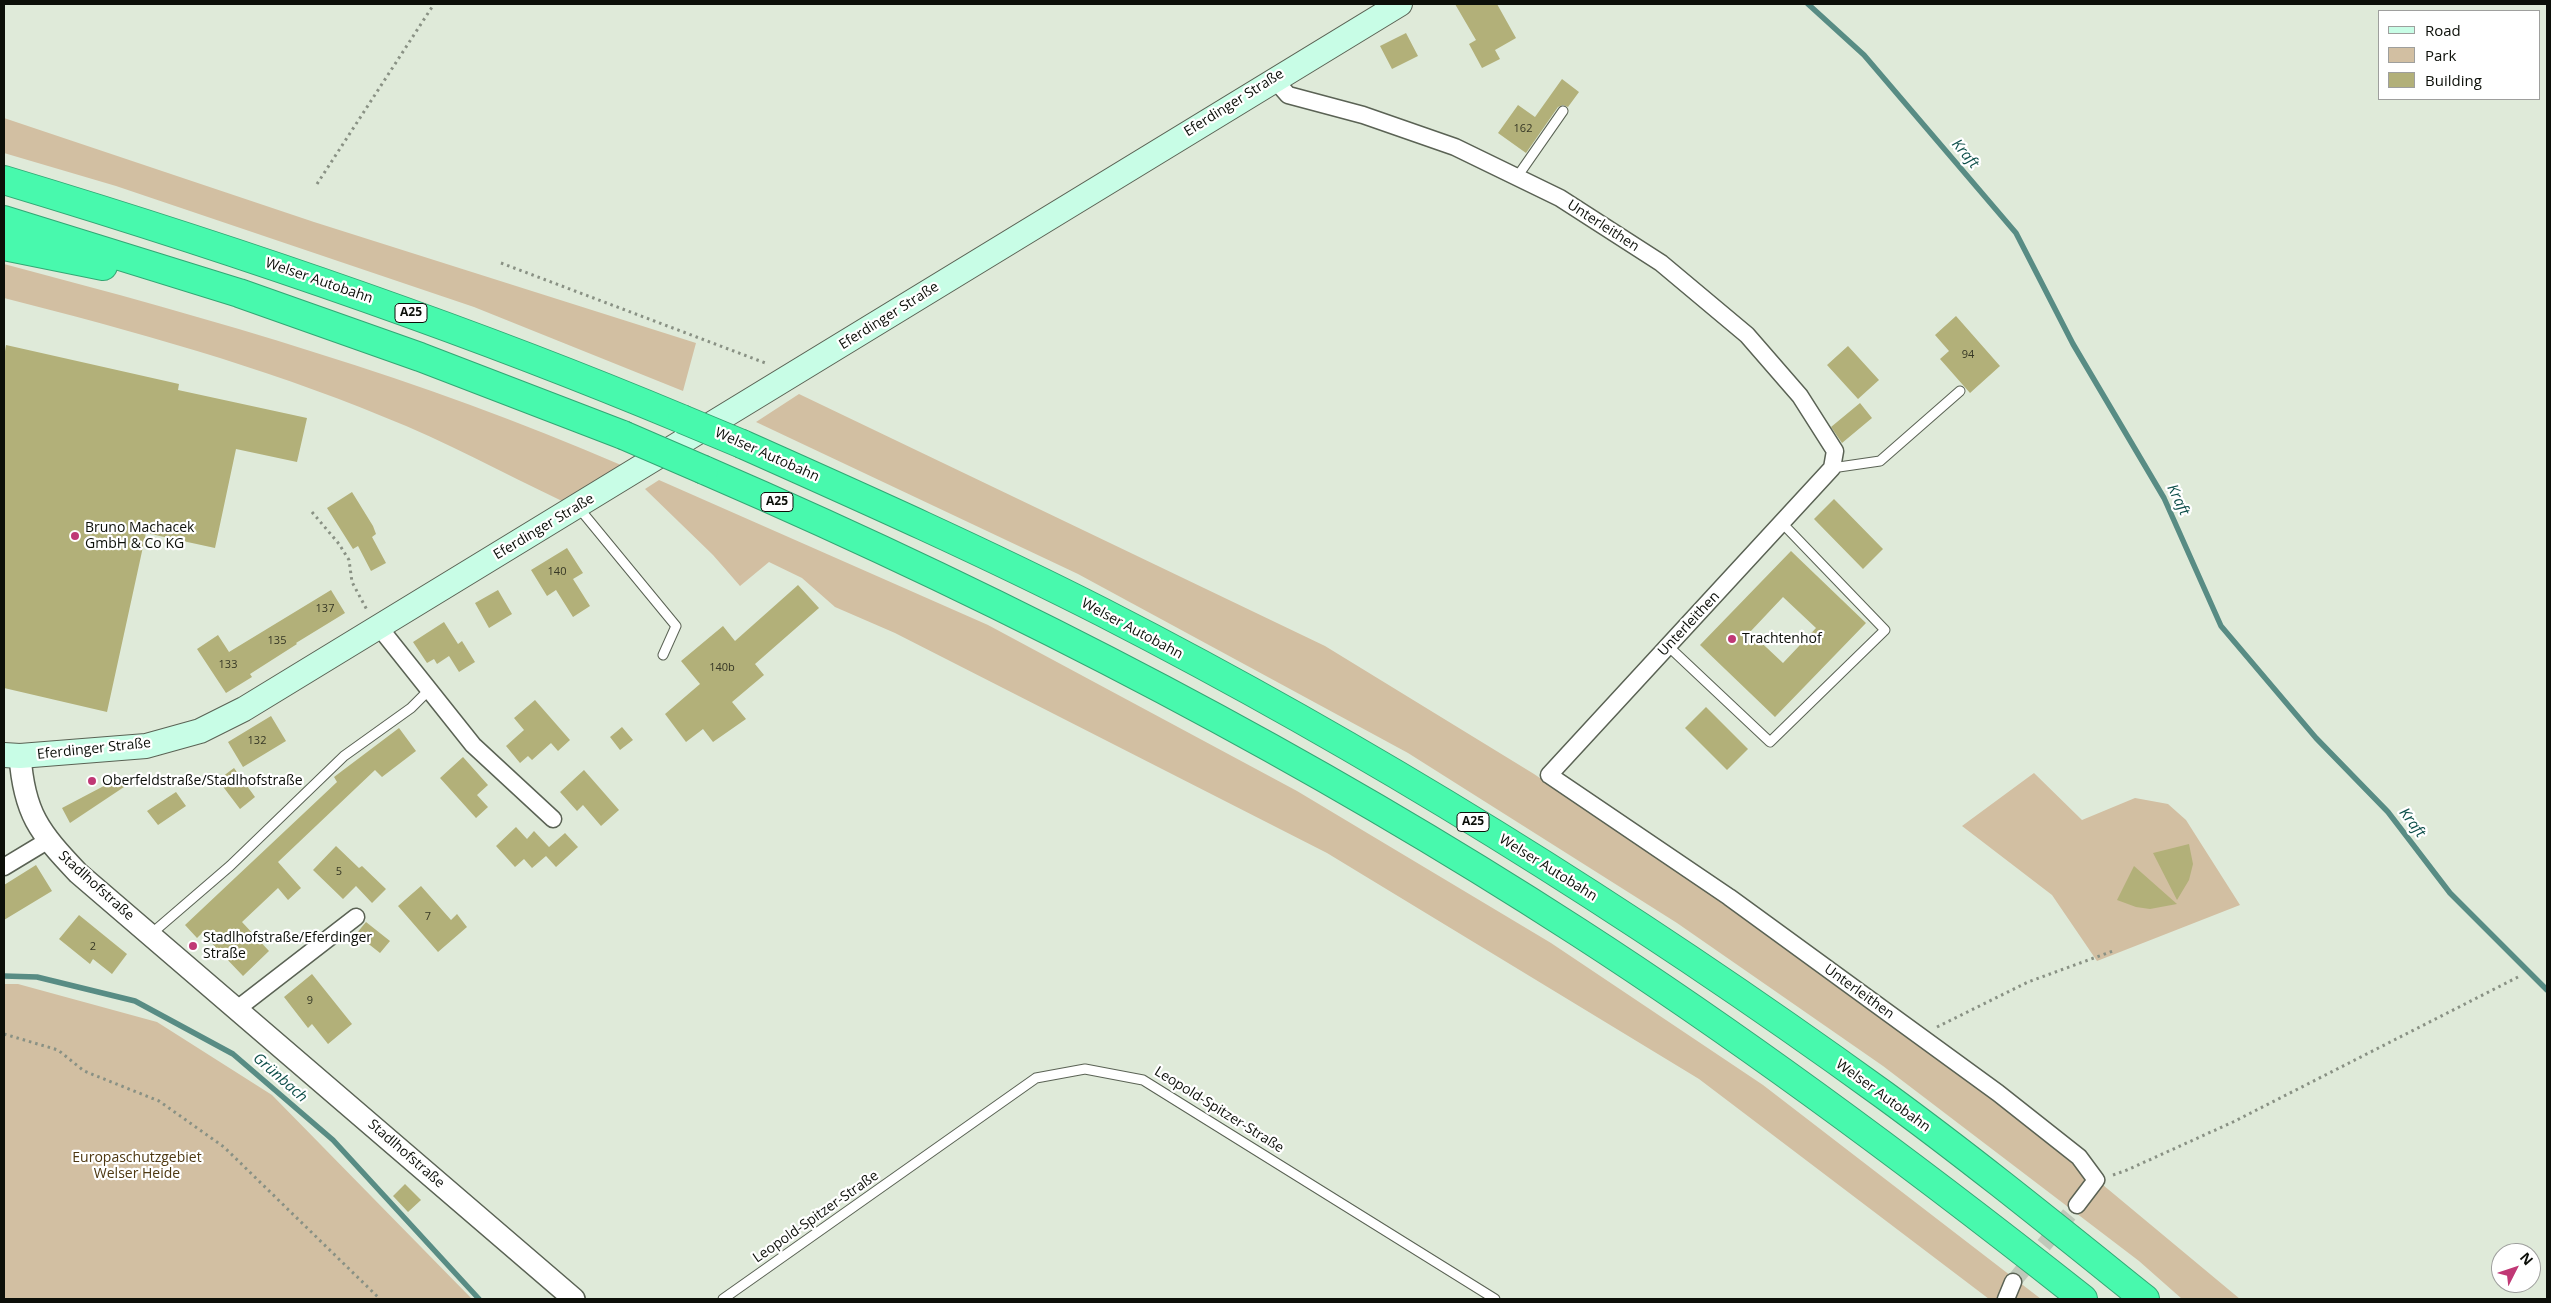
<!DOCTYPE html>
<html>
<head>
<meta charset="utf-8">
<style>
  body { margin:0 }
  #map { position:relative; width:2551px; height:1303px; overflow:hidden; background:#dfead9; font-family:"Open Sans",sans-serif }
  canvas { display:block }
  .frame { position:absolute; inset:0; border:5px solid #0c0f09; pointer-events:none }
  .legend { position:absolute; left:2378px; top:10px; width:162px; height:90px; box-sizing:border-box; background:#fff; border:1px solid #9e9f9d; margin:0; padding:6px 9px; list-style:none; font-size:15px; color:#0c0f09 }
  .legend li { display:flex; align-items:center; gap:10px; height:25px }
  .legend b { width:25px; border:1px solid #9e9f9d }
  .north { position:absolute; left:2491px; top:1243px; width:50px; height:50px; box-sizing:border-box; background:#fff; border:1px solid #9e9f9d; border-radius:50%; rotate:49deg; font-size:14px; font-weight:700; line-height:20px; text-align:center; color:#0c0f09 }
  .north::after { content:''; display:block; margin:auto; width:18px; height:22px; background:#c03875; clip-path:polygon(50% 0,100% 100%,50% 72%,0 100%) }
</style>
</head>
<body>
<div id="map">
<canvas width="2551" height="1303"></canvas>
<div class="frame"></div>
<ul class="legend">
<li><b style="height:6px;background:#c8fde6"></b>Road</li>
<li><b style="height:14px;background:#d2bfa2"></b>Park</li>
<li><b style="height:14px;background:#b2b079"></b>Building</li>
</ul>
<div class="north">N</div>
</div>
<script>
const ctx = document.querySelector('canvas').getContext('2d');
ctx.lineJoin = 'round';
function fillPath(path, color) {
  ctx.fillStyle = color;
  ctx.fill(path, 'evenodd');
}
function strokePath(path, color, width, dash) {
  ctx.strokeStyle = color;
  ctx.lineWidth = width;
  ctx.lineCap = dash ? 'butt' : 'round';
  ctx.setLineDash(dash || []);
  ctx.stroke(path);
}
function write(font, color, halo, rows, align = 'center') {
  ctx.font = font + ' "Open Sans",sans-serif';
  ctx.lineWidth = 4.5;
  ctx.setLineDash([]);
  ctx.textBaseline = 'middle';
  ctx.strokeStyle = halo;
  ctx.fillStyle = color;
  for (const [text, x, y, turn = 0] of rows) {
    ctx.save();
    ctx.translate(x, y);
    ctx.rotate((+turn || 0) * Math.PI / 180);
    ctx.textAlign = isNaN(turn) ? turn : align;
    if (halo) ctx.strokeText(text, 0, 0);
    ctx.fillText(text, 0, 0);
    ctx.restore();
  }
}
fillPath(new Path2D(`
  M4,118L314,222L696,343L683,391L474,307L116,186L4,153Z
  M4,264C213,319 423,379 621,465L562,501C503,473 445,441 384,417C261,366 133,331 4,298Z
  M799,394L1325,646L1534,774L1769,932L1976,1085L2103,1185L2240,1299H2182L2139,1261L1883,1066L1677,923L1408,753L1078,574L756,422Z
  M659,480L988,625L1297,791L1551,943L1763,1085L2041,1299H1989L1699,1079L1327,853L895,633L835,607L802,578L769,562L740,586L713,555L645,489Z
  M2034,773L2082,820L2135,798L2168,804L2186,820L2240,905L2097,961L2052,895L1962,826Z
  M4,984H18L157,1022L272,1095L472,1299H4Z`), '#d2bfa2');
strokePath(new Path2D(`
  M1808,4L1864,55L2016,233L2073,344L2164,498L2221,626L2316,738L2388,812L2450,893L2547,990
  M4,976L37,977L135,1001L233,1054L333,1140L479,1299`), '#588c84', 5.5);
fillPath(new Path2D(`
  M1455,4H1497L1516,38L1495,50L1500,59L1482,68L1469,44L1476,40Z
  M1406,33L1418,56L1392,69L1380,46Z
  M1562,79L1579,92L1568,107L1563,105L1558,107L1526,153L1498,133L1518,105L1535,117Z
  M1956,316L2000,366L1970,393L1940,359L1949,351L1935,335Z
  M6,345L179,384L178,390L307,418L297,462L236,449L215,548L146,533L107,712L4,688V357Z
  M1848,346L1879,380L1858,399L1827,365Z
  M1860,403L1872,418L1842,443L1831,427Z
  M352,492L373,526L376,534L372,537L386,563L371,571L358,546L353,549L327,508Z
  M1834,499L1883,549L1863,569L1814,519Z
  M567,548L583,573L573,579L590,606L573,617L556,590L547,596L531,570Z
  M1791,551L1866,623L1775,717L1700,645ZM1783,597L1816,628L1783,663L1750,632Z
  M798,585L819,608L755,664L764,675L732,702L746,719L713,742L703,729L686,742L665,714L700,684L681,661L723,626L735,641Z
  M331,590L345,613L296,643L297,644L250,674L252,677L226,693L197,649L218,635L229,652Z
  M498,590L512,614L489,628L475,603Z
  M444,622L458,644L462,641L475,662L459,672L449,656L437,664L434,659L427,663L413,642Z
  M535,700L570,740L558,751L551,743L532,760L528,756L520,763L506,746L524,730L514,718Z
  M1706,707L1748,749L1727,770L1685,728Z
  M271,716L286,741L243,767L228,742Z
  M622,727L633,740L620,750L610,737Z
  M399,728L416,751L382,777L375,770L278,862L301,888L288,900L278,888L242,922L269,951L243,976L202,933L197,938L185,925L337,782L334,777Z
  M463,757L488,785L477,795L488,807L476,818L440,778Z
  M234,768L255,797L240,809L218,780Z
  M584,770L619,810L601,826L583,805L577,811L560,792Z
  M119,778L124,787L70,823L62,808Z
  M176,792L186,806L158,825L147,811Z
  M516,827L527,839L534,831L549,847L565,833L578,847L556,867L546,856L532,868L524,859L515,867L496,846Z
  M2189,844L2193,864L2189,880L2177,900L2153,853Z
  M336,846L359,868L362,866L386,889L372,903L356,886L343,899L313,870Z
  M36,865L52,891L4,920V885Z
  M2134,866L2177,904L2150,909L2136,907L2117,900Z
  M421,886L451,920L457,914L467,927L438,952L398,906Z
  M79,915L127,954L112,974L93,959L90,964L59,939Z
  M366,922L390,941L380,953L356,934Z
  M312,974L352,1024L328,1044L312,1024L308,1028L284,997Z
  M405,1184L421,1200L408,1212L393,1196Z`), '#b2b079');
strokePath(new Path2D(`
  M2013,1282L2077,1205`), '#bfc9ba', 16, [16, 8]);
const service = new Path2D(`
  M1517,177L1563,111
  M1832,468L1880,461L1960,391
  M578,507L676,626L663,655
  M1668,646L1770,742L1885,630L1783,524
  M151,934L230,866L344,756L411,708L429,690
  M723,1299L1036,1078L1085,1069L1143,1080L1495,1299`);
const minor = new Path2D(`
  M1274,79L1288,95L1363,115L1455,147L1560,198L1661,263L1747,335L1800,396L1835,451L1832,468L1549,775L1729,897L1998,1093L2079,1157L2096,1180L2077,1205
  M379,627L473,745L553,819
  M4,867L47,841
  M237,1009L356,917
  M2006,1299L2013,1282`);
const tertiary = new Path2D(`
  M20,756C24,813 39,832 78,873L574,1299`);
const secondary = new Path2D(`
  M4,755L20,756L146,746L200,731L244,709L1400,4`);
const motorway = new Path2D(`
  M4,180C233,249 460,326 682,419
  M4,220L239,293L420,357L623,435
  M4,246L103,266
  M742,444C863,498 984,552 1102,612C1373,751 1637,916 1884,1095C1973,1160 2059,1230 2145,1299
  M704,470C1007,601 1301,753 1578,932C1753,1045 1920,1170 2083,1299`);
strokePath(service, '#5a6254', 11);
strokePath(minor, '#5a6254', 19);
strokePath(tertiary, '#5a6254', 24);
strokePath(secondary, '#5a6254', 26);
strokePath(motorway, '#33a774', 30);
strokePath(new Path2D(`
  M317,184L434,4
  M501,263L768,364
  M312,512L339,544L349,560L352,582L367,610
  M1937,1027L2028,982L2113,951
  M4,1034L58,1050L84,1071L159,1101L224,1147L380,1299
  M2113,1175L2127,1170L2233,1122L2518,977`), '#899184', 3, [2.5, 4]);
strokePath(service, '#fff', 9);
strokePath(minor, '#fff', 16);
strokePath(tertiary, '#fff', 21);
strokePath(secondary, '#c8fde6', 24);
strokePath(motorway, '#48f9ad', 28);
const motorwayBridge = new Path2D(`
  M682,419L742,444
  M623,435L704,470`);
strokePath(motorwayBridge, '#33a774', 30, []);
strokePath(motorwayBridge, '#48f9ad', 28);
for (const [x, y, r, color] of [
  [75,536,5,"#c03875"],
  [1732,639,5,"#c03875"],
  [92,781,5,"#c03875"],
  [193,946,5,"#c03875"]
]) {
  const dot = new Path2D();
  dot.arc(x, y, r, 0, 2 * Math.PI);
  ctx.fillStyle = color;
  ctx.fill(dot);
  strokePath(dot, '#fff', 2);
}
write('11px', '#363725', null, [
  ["162",1523,129],
  ["94",1968,355],
  ["140",557,572],
  ["137",325,609],
  ["135",277,641],
  ["133",228,665],
  ["140b",722,668],
  ["132",257,741],
  ["5",339,872],
  ["7",428,917],
  ["2",93,947],
  ["9",310,1001]
]);
for (const [x, y, w] of [
  [411,313,32],
  [777,502,32],
  [1473,822,32]
]) {
  const box = new Path2D();
  box.roundRect(x - w / 2, y - 9.5, w, 19, 4);
  ctx.fillStyle = '#fff';
  ctx.fill(box);
  strokePath(box, '#0c0f09', 1);
}
write('bold 12px', '#0c0f09', null, [
  ["A25",411,313],
  ["A25",777,502],
  ["A25",1473,822]
]);
write('14px', '#0c0f09', '#fff', [
  ["Eferdinger Straße",1234,103,-32],
  ["Unterleithen",1603,226,33],
  ["Welser Autobahn",319,281,19],
  ["Eferdinger Straße",889,316,-32],
  ["Welser Autobahn",767,455,24],
  ["Eferdinger Straße",544,527,-31],
  ["Unterleithen",1689,624,-47],
  ["Welser Autobahn",1132,629,28],
  ["Eferdinger Straße",94,749,-6],
  ["Welser Autobahn",1548,868,32],
  ["Stadlhofstraße",96,886,42],
  ["Unterleithen",1859,992,36],
  ["Welser Autobahn",1883,1096,36],
  ["Leopold-Spitzer-Straße",1219,1110,32],
  ["Stadlhofstraße",406,1154,41],
  ["Leopold-Spitzer-Straße",816,1217,-35]
]);
write('14px', '#0c0f09', '#fff', [
  ["Bruno Machacek",85,528],
  ["GmbH & Co KG",85,544],
  ["Trachtenhof",1742,639],
  ["Oberfeldstraße/Stadlhofstraße",102,781],
  ["Stadlhofstraße/Eferdinger",203,938],
  ["Straße",203,954]
], 'left');
write('14px', '#4d3710', '#fff', [
  ["Europaschutzgebiet",137,1158],
  ["Welser Heide",137,1174]
]);
write('italic 15px', '#0e4f4a', '#fff', [
  ["Kraft",1965,154,50],
  ["Kraft",2178,500,64],
  ["Kraft",2412,823,53],
  ["Grünbach",280,1078,41]
]);
</script>
</body>
</html>
